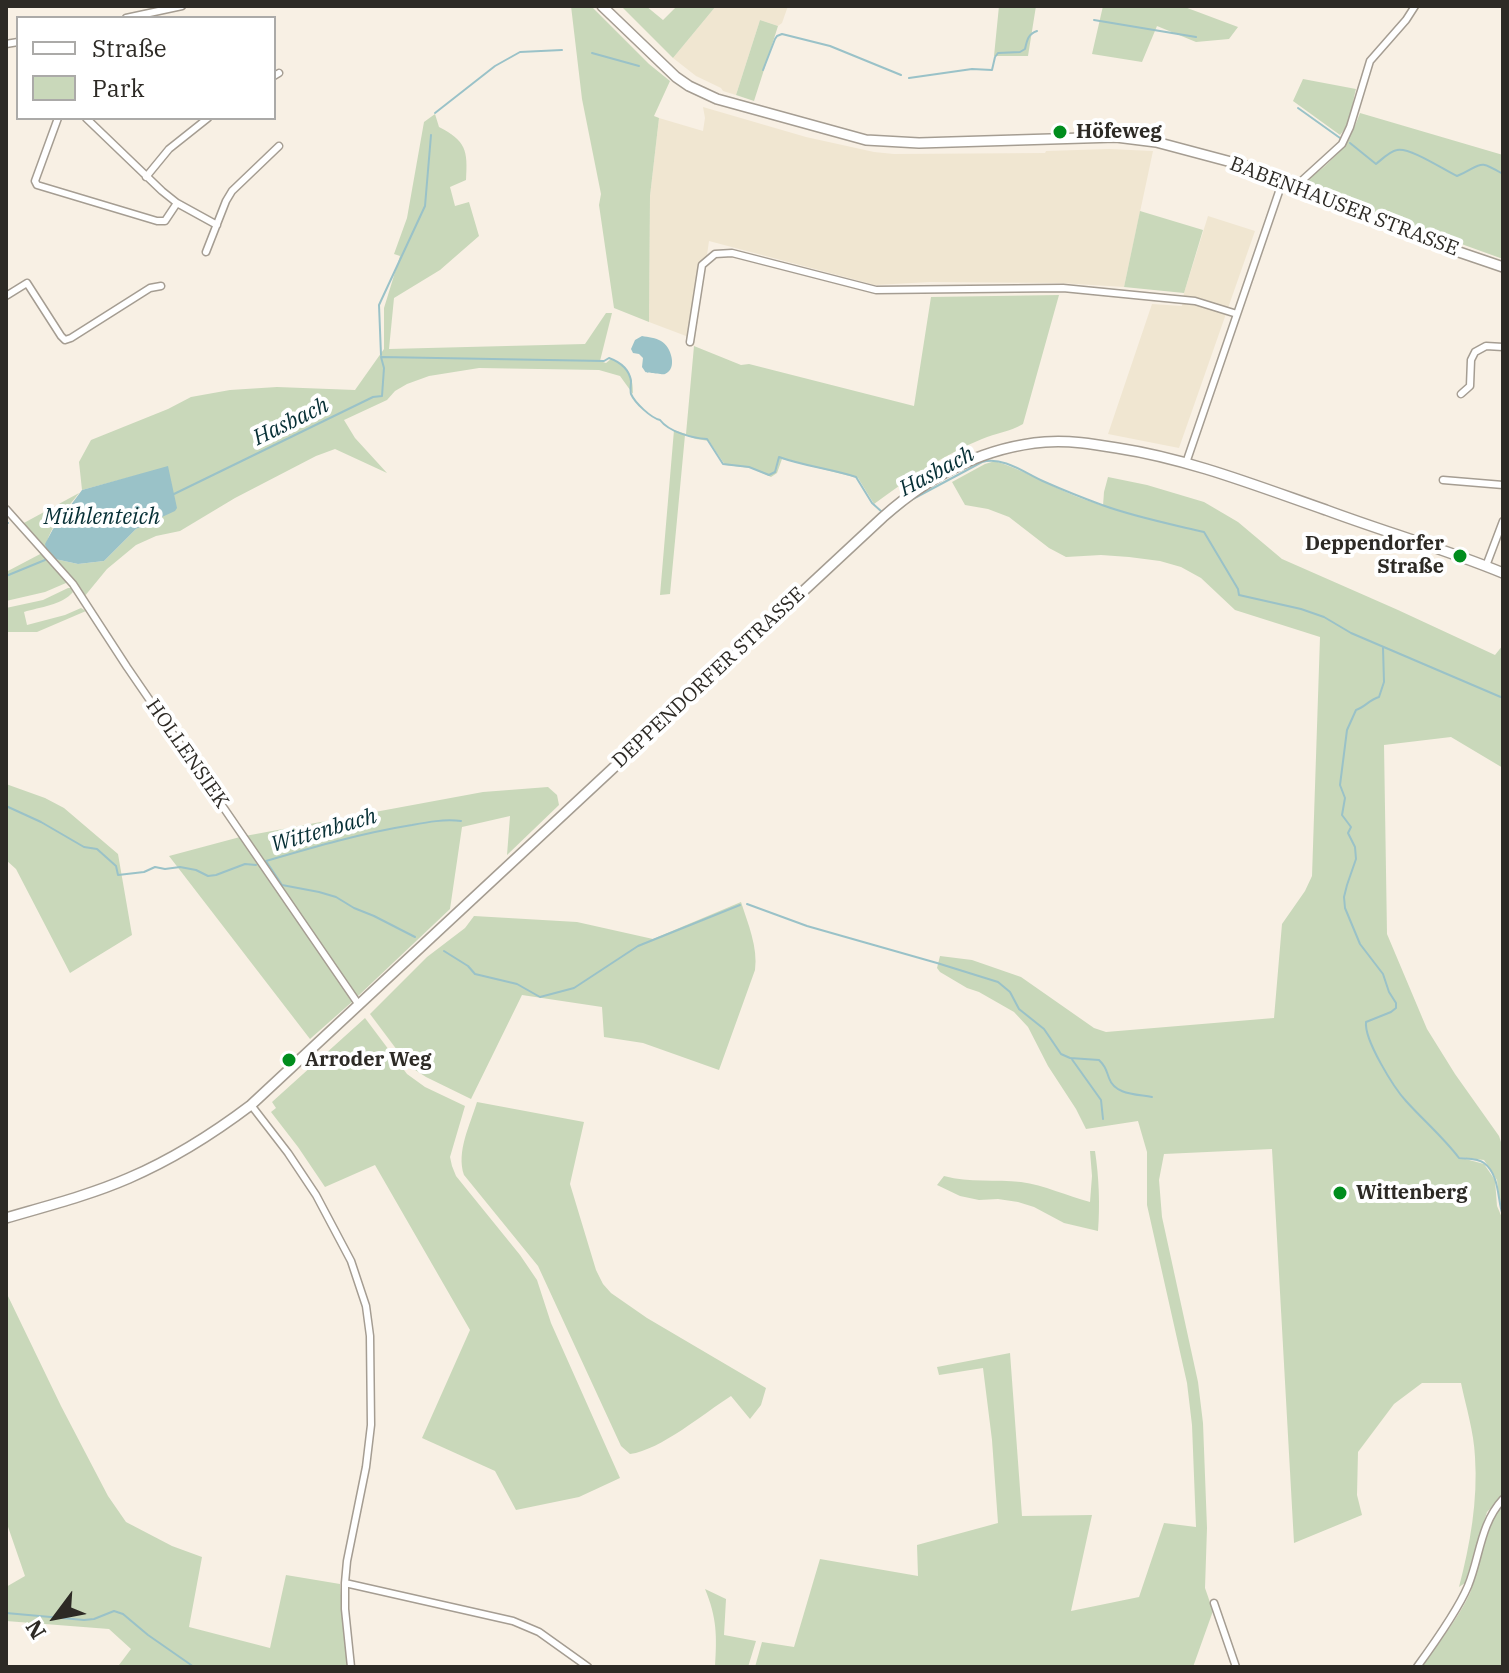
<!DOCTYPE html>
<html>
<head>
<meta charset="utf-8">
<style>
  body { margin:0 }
  #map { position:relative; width:1509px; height:1673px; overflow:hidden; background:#f8f0e4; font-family:"IBM Plex Serif",serif }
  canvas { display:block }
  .frame { position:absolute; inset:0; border:8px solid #2d2a25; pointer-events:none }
  .legend { position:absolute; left:16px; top:16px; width:260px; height:104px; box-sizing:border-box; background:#fff; border:2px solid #abaaa8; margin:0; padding:10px 14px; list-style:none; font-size:24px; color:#2d2a25 }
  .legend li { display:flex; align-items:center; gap:16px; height:40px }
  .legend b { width:40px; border:2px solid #abaaa8 }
  .north { position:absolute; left:16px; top:1577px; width:80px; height:80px; -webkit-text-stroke:6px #fff; paint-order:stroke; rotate:238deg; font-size:22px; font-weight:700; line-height:32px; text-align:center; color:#2d2a25 }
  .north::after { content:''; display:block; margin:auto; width:28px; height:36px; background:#2d2a25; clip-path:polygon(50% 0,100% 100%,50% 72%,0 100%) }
</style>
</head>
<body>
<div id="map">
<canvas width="1509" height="1673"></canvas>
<div class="frame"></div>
<ul class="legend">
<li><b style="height:10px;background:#fff"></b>Straße</li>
<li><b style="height:22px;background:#c9d8ba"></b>Park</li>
</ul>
<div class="north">N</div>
</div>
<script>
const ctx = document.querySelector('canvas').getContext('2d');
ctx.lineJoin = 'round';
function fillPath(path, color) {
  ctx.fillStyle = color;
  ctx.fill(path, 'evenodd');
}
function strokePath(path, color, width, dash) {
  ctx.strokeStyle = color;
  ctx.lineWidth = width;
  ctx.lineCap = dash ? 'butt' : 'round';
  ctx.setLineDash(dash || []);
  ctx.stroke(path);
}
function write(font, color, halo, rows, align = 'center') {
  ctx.font = font + ' "IBM Plex Serif",serif';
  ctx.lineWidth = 8;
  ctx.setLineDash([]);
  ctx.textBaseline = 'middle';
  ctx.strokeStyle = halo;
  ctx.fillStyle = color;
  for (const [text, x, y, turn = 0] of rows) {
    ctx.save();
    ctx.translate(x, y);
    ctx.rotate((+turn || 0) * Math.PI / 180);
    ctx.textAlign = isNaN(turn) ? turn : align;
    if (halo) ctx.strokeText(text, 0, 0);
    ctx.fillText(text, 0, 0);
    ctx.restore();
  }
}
fillPath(new Path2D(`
  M716,6H788L782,23L778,26L760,20L736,95L723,91L721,88L696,76L673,58Z
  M703,107L806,137L874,152L894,154L1045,153L1046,151L1109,149L1153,151L1124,287L1060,283L930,282L875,285L709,241L694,346L686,344V336L649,322L650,196L659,118L703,131L705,118Z
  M1208,216L1255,231L1179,448L1108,434L1152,304L1182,306L1184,293Z`), '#f0e6d1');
fillPath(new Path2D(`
  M571,6H591L649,64L670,81L654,116L659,118L650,196L649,322L614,308L599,205L601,194L582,99Z
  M621,6H646L663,20L677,6H716L673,58Z
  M999,6H1036L1028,56H994Z
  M1103,6H1182L1238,27L1229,39L1196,42L1157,26L1142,62L1092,54Z
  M760,20L778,26L754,101L736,95Z
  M1303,79L1356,89C1352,104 1351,124 1340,135L1293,101Z
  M1360,113L1503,155V259L1381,215L1308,182C1312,174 1320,171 1327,164C1346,146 1351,137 1360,113Z
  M435,114L439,127C466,141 468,150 466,180L450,187L455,206L469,202L479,236L440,270L394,298L389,349L585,344L606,313H612L600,361L606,363L611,359C629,366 633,376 633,394L620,376L599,370L479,368L429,376L407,384L395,391L387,400L344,420L355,438L387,473L335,449L316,456L235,498L180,531L156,536L136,545L107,569L84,597L55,559L78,564L104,561L136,529L145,524L168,467L82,490L79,462L91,440L168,409L191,397L230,390L277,387L355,390L384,349V308L400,256L394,254L407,218L424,122Z
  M1140,211L1203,230L1184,293L1124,287Z
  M1059,295L1023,424C1009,432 996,433 982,439C943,455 908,479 874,504L858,478L782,459L777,473L771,477L751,468L725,465L709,441L696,439L685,435L670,594L660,595L674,430L686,434L694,346L741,365L749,364L914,406L931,297Z
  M995,461C1020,469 1044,482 1066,492C1078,498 1091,501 1103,506L1104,492L1108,477L1147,485L1204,502L1238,522L1282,559L1398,610L1495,655L1503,645V768L1451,737L1384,745L1387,934L1427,1029L1455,1074L1499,1136L1503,1148V1214L1500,1205L1497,1180L1484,1160L1458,1157L1484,1164L1495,1180L1497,1206L1503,1220V1495L1487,1512L1465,1583L1459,1587C1470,1545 1478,1500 1475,1457C1474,1432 1466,1407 1461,1383H1422L1394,1404L1358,1452L1357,1495L1362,1515L1294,1543L1272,1149L1164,1154L1159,1180L1162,1217L1198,1382L1203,1423L1207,1528L1205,1588L1213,1611L1193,1667H755L762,1642L794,1647L820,1559L918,1576L917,1545L998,1523L992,1440L983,1368L939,1375L937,1367L1010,1353L1022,1516L1092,1515L1071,1611L1139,1597L1164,1523L1196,1527L1192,1425L1187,1383L1147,1205V1152L1138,1121L1086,1129L1076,1109L1048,1066L1028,1027L1014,1012L979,992L967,988L940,972L937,968L940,956L972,960L1021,977L1094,1028L1106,1032L1274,1018L1282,924L1305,891L1312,876L1320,637L1235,610L1201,578L1181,567L1160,561L1129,557L1101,555L1066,557L1049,548L1009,517L988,509L965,505L952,482L985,464Z
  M79,493C67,509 48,528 46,548L22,524Z
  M44,552L66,578V583L45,592L6,601V572Z
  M68,588H71L73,592C62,605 40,607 24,612L27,625L65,615L81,608L86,611L37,632H6V608L43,600Z
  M6,784L45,798L64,808L118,854L132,935L70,973L16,869L6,860Z
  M548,787L557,795L559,805L507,855L510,816L462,827L450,909L357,997L245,836L483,792Z
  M240,837L353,1001L310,1039L169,856Z
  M741,902C748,924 758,947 755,970L719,1070L643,1043L604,1037L602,1007L522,995L471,1099L426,1077L409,1066L370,1014L427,957L465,928L474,916L577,922L653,939Z
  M365,1018L407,1074L425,1087L465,1106L450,1157L452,1166L456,1176L520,1255L537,1280L551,1323L620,1478L579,1497L516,1510L495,1471L422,1438L470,1330L375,1165L325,1187L298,1147L271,1112L276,1108L272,1102Z
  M477,1102L584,1122L570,1184L596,1270L603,1284L611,1293L647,1318L766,1388L761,1405L750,1419L731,1396C704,1413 661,1450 630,1454L621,1446L538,1266L464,1175C456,1152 470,1125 477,1102Z
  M1090,1151H1095C1099,1178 1100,1204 1098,1231L1064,1223L1034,1207L1018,1202L998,1199L979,1200L960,1196L937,1185L944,1176C970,1183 995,1179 1021,1182C1044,1185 1067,1196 1090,1202L1092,1176Z
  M6,1292L61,1406L108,1496L126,1522L172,1546L202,1557L189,1627L270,1648L286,1575L340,1584L347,1667H121L119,1665L131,1649L109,1629L6,1621V1587L25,1576L6,1521Z
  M1503,1505V1667H1422C1438,1643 1458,1619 1470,1593C1482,1564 1481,1528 1503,1505Z
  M705,1589L726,1599L724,1635L756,1641L748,1667H715C717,1636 717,1618 705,1589Z`), '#c9d8ba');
fillPath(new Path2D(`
  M642,336C648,337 656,338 661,341C671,346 678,369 665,374C663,375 655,373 652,373C644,372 647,374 642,367L643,358L639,354L633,353L631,349L635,340Z
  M168,466L177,508L175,511L136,529L104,561L78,564L55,559L46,548L45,544L53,529L82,490Z`), '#9ac2c8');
strokePath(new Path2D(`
  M1094,20L1196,37
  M592,53L639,66
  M763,70L775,39L777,36L782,34L830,46L901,75
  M909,78L972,69L992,70L995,57L998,53L1020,52L1025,49C1027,40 1028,34 1037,31
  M1298,108L1340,138
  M435,113L495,66L520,52L562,50
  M1350,143L1376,164C1381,160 1390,151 1397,150C1410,147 1444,170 1457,176C1483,165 1476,158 1503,174
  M381,355L379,305L425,206L431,135
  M174,494L373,397L382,396L384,368L381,357L604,361L609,358C620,362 629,368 631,381C631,384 630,390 631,394C635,403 651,418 660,420C669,432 692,438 707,439L723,464L749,467L769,475L775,472L779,457C804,466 831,469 856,477L872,503L882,512
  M911,500L982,462C1004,456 1026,474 1045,482C1063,490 1083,498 1102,505C1135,517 1170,524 1204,532L1238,589L1239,595L1301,609L1324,617L1351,633L1503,698
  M887,516L889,518L906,504
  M6,523H8
  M6,576L45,560
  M1383,648L1384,682L1379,697C1369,700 1365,707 1356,710L1347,730L1340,785L1345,798L1342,815L1351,827L1348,833L1355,847L1356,859L1347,885L1344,897L1345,908L1360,944L1383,974L1389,992L1396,1003V1008L1391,1012L1366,1022C1364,1040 1394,1088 1406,1101C1424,1121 1443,1137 1459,1158C1466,1159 1478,1158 1484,1163C1500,1175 1497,1199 1503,1216
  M6,806L41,822L84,847L97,849L116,866L118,875L144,872L155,867L165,869L180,867L196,870L208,876L216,875L245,864L256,865
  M747,904L807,926L937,963L998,982L1010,992L1019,1009L1044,1029L1061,1054L1070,1058L1099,1060C1106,1067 1106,1070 1109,1078C1115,1095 1136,1094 1152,1097
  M415,937L374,916L354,908L336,897L319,892L282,885L266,861C314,847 362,833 412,825C428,822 444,819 461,821
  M444,951L468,966L475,974L517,984L540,997L574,988L638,946L740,905
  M1071,1058L1101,1100L1103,1119
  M6,1613L84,1620L94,1619L114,1611L123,1614L148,1635L194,1667`), '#9ac2c8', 2);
const street = new Path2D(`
  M126,18L182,6
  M6,44L18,42
  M274,76L279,73
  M58,118L35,181L37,185L157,221H165L177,203
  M86,118L162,191L177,203L217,225
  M146,177L169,149L208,118
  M1297,185L1342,144L1350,127L1370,61L1406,20L1415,6
  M206,252L226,201L232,191L279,146
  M6,296L27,283L61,336L65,340L71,338L150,288L161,286
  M690,342L702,265L715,254L732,253L876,290L1063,288L1195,301L1237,314
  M1461,394L1470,386L1471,360L1475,352L1486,346L1503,347
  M1186,463L1283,180
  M1443,480L1503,485
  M6,509L73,584L127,667L359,1005
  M1486,566L1503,521
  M251,1105L288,1153L316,1195L351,1261L366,1306L370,1336L371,1425L366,1467L347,1561L345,1583V1609L351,1667
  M345,1583L513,1621L539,1632L588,1667
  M1214,1603L1236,1667
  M1417,1667C1433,1645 1458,1610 1468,1586C1480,1557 1480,1524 1503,1499`);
const secondary = new Path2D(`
  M602,6L676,77L689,86L717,99L866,140L919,143L1116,137L1156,142L1250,167L1297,185L1412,236L1503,267
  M6,1218C47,1206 90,1195 129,1178C173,1159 214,1133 251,1105L883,517C928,477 983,447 1045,442C1069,440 1093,444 1117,448C1189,459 1257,486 1326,510C1385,532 1445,549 1503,573`);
strokePath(street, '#a59d92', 9);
strokePath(secondary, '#a59d92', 12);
strokePath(street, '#fff', 6);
strokePath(secondary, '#fff', 9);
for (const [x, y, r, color] of [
  [1060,132,8,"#008d1d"],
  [1460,556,8,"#008d1d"],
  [289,1060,8,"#008d1d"],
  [1340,1193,8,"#008d1d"]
]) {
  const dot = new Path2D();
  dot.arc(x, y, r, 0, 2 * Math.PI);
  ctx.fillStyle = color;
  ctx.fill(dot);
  strokePath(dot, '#fff', 3);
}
write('bold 20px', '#2d2a25', '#fff', [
  ["Höfeweg",1076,132],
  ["Deppendorfer",1444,544,"right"],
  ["Straße",1444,567,"right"],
  ["Arroder Weg",305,1060],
  ["Wittenberg",1356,1193]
], 'left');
write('20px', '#2d2a25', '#fff', [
  ["BABENHAUSER STRASSE",1344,207,21],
  ["DEPPENDORFER STRASSE",709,678,-43],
  ["HOLLENSIEK",187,754,55]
]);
write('italic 22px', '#062f35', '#fff', [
  ["Hasbach",291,422,-26],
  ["Hasbach",937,472,-28],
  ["Mühlenteich",102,518],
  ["Wittenbach",324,831,-16]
]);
</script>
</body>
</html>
